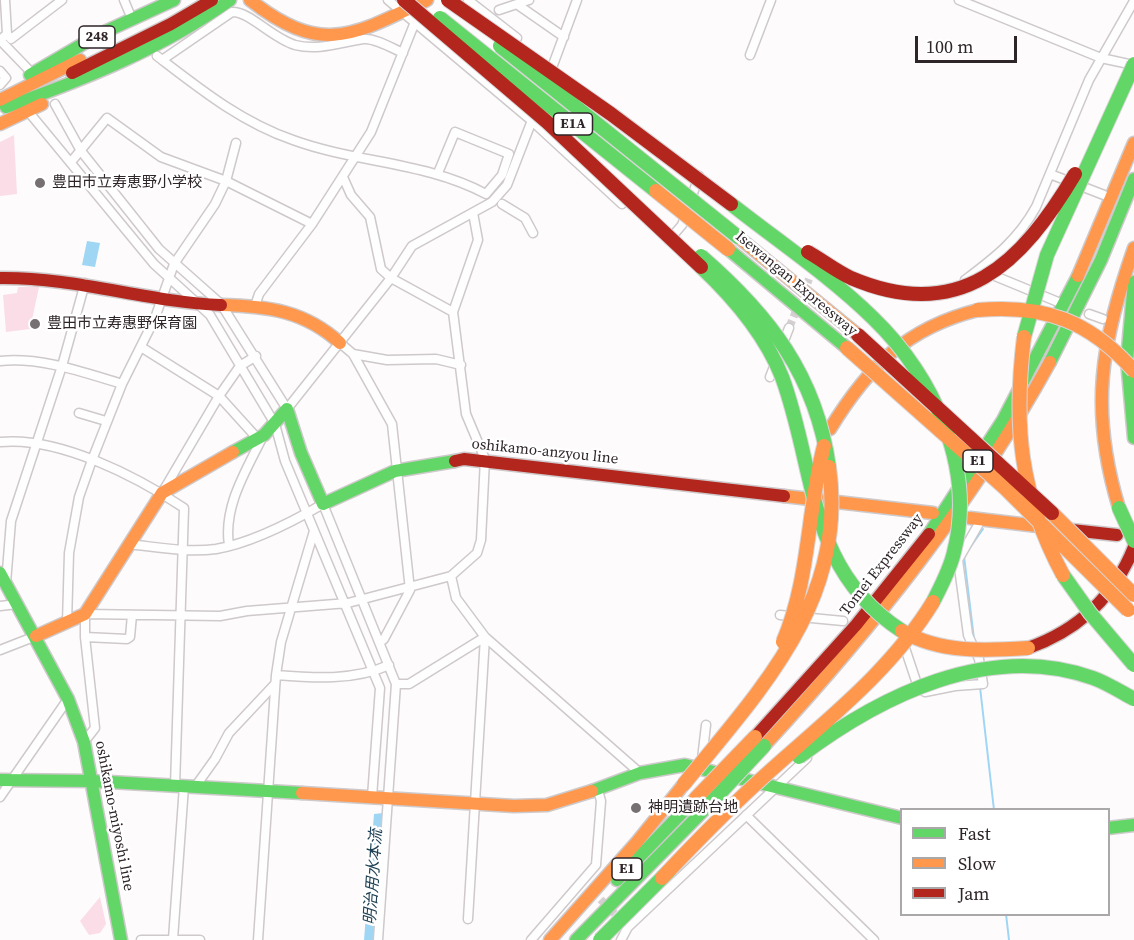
<!DOCTYPE html>
<html>
<head>
<meta charset="utf-8">
<style>
  body { margin:0 }
  #map { position:relative; width:1134px; height:940px; overflow:hidden; background:#fefbfc; font-family:"Source Serif 4",serif }
  canvas { display:block }
  .legend { position:absolute; left:900px; top:808px; width:210px; height:108px; box-sizing:border-box; background:#fff; border:2px solid #aba8a9; margin:0; padding:8px 10px; list-style:none; font-size:18px; color:#2e2528 }
  .legend li { display:flex; align-items:center; gap:12px; height:30px }
  .legend b { width:30px; border:2px solid #aba8a9 }
  .scale { position:absolute; left:915px; top:36px; width:102px; height:27px; box-sizing:border-box; border:3px solid #2e2528; border-top:0; padding-left:8px; font-size:18px; line-height:21px; white-space:nowrap; color:#2e2528; -webkit-text-stroke:4px #fff; paint-order:stroke }
</style>
</head>
<body>
<div id="map">
<canvas width="1134" height="940"></canvas>
<ul class="legend">
<li><b style="height:8px;background:#63d668"></b>Fast</li>
<li><b style="height:8px;background:#ff974d"></b>Slow</li>
<li><b style="height:8px;background:#b3261e"></b>Jam</li>
</ul>
<div class="scale">100 m</div>
</div>
<script>
const ctx = document.querySelector('canvas').getContext('2d');
ctx.lineJoin = 'round';
function fillPath(path, color) {
  ctx.fillStyle = color;
  ctx.fill(path, 'evenodd');
}
function strokePath(path, color, width, dash) {
  ctx.strokeStyle = color;
  ctx.lineWidth = width;
  ctx.lineCap = dash ? 'butt' : 'round';
  ctx.setLineDash(dash || []);
  ctx.stroke(path);
}
function write(font, color, halo, rows, align = 'center') {
  ctx.font = font + ' "Source Serif 4","Noto Sans JP",serif';
  ctx.lineWidth = 5;
  ctx.setLineDash([]);
  ctx.textBaseline = 'middle';
  ctx.strokeStyle = halo;
  ctx.fillStyle = color;
  for (const [text, x, y, turn = 0] of rows) {
    ctx.save();
    ctx.translate(x, y);
    ctx.rotate((+turn || 0) * Math.PI / 180);
    ctx.textAlign = isNaN(turn) ? turn : align;
    if (halo) ctx.strokeText(text, 0, 0);
    ctx.fillText(text, 0, 0);
    ctx.restore();
  }
}
fillPath(new Path2D(`
  M14,135L17,194L0,196V142Z
  M18,287H39L30,329L6,332L3,295L17,293Z
  M100,897L106,924L100,933L89,935L80,921Z`), '#fbdde7');
fillPath(new Path2D(`
  M87,241L100,243L95,267L82,265Z
  M383,813L374,940H364L374,814Z`), '#9fd6f4');
strokePath(new Path2D(`
  M969,549L983,529
  M964,556L974,639
  M980,687L994,810
  M1006,914L1009,940`), '#9fd6f4', 2);
strokePath(new Path2D(`
  M803,294L809,279
  M789,328L798,306
  M592,891L623,922`), '#d4d0d2', 8, [8, 4]);
const street = new Path2D(`
  M124,0L129,12
  M388,0L532,121L622,204
  M468,0L517,38
  M959,0L1101,58L1134,65
  M518,5L564,37
  M499,10L529,0
  M7,34L11,39L62,0
  M0,40L7,34L5,0
  M0,40L28,69
  M750,55L771,0
  M157,56C200,89 241,122 293,140C356,163 427,162 486,194L502,175L509,154L455,132L438,173
  M162,60L232,12C249,11 272,38 295,45C319,51 341,42 364,39C375,38 392,48 403,53
  M0,71L6,78L0,85
  M550,73L577,0
  M55,104L81,151L159,249L221,304L287,409L391,278L412,246L492,202L507,185L536,110
  M32,116L154,264L210,315L275,424L285,461L380,688L372,797
  M71,162L107,118L161,157L226,181L312,224
  M1050,174L1104,195
  M343,177L351,195L370,217L381,269L391,278L453,312
  M502,204L525,218L533,233
  M669,240L682,225L699,176
  M990,274L1058,302
  M965,280C994,258 1018,240 1036,207L1089,80L1134,1
  M255,306L259,294L312,224L371,132L415,22
  M1089,314L1103,319
  M340,343L353,354L392,424L410,590L384,639L380,642
  M141,347L219,396L257,438
  M353,354L387,360L436,359L461,365
  M0,361C42,357 82,372 122,384
  M770,377L789,328
  M79,413L106,421
  M0,442C58,436 136,476 184,508L175,786
  M162,493L219,396L240,366L256,356
  M128,544C157,547 187,553 216,549C252,543 292,522 323,504L396,684L378,940
  M229,545C223,506 247,469 263,436
  M451,576L456,598L485,637L640,773
  M6,583L11,521L62,366L85,283
  M0,606L17,604
  M780,615L843,621
  M67,623L69,553L79,497L92,460L122,384L155,318L174,264L215,204L226,181L236,143
  M85,637L127,639L130,637L132,615
  M903,642L919,690
  M0,650L36,636
  M276,675C313,678 354,681 389,665
  M396,684H409L485,637
  M925,692L955,686L983,684L979,659L968,635L958,560L981,520
  M84,742L95,728L85,637V614L220,616L247,611L348,603L451,576L477,553L481,540L485,459L466,414L453,312L478,240L473,213
  M702,759L706,725
  M195,787L215,759L229,733L275,684
  M0,797L68,699
  M746,815L874,940
  M468,919L485,637
  M173,939L184,786
  M141,940H200
  M258,940L276,675L281,642L314,531
  M531,940L596,865L601,801L598,790
  M621,940L628,927L807,758`);
const fast = new Path2D(`
  M30,75L100,34L174,0
  M6,107C85,79 161,49 230,0
  M728,249L847,348
  M1134,282L1127,360L1134,438
  M1050,362L1101,260L1134,179
  M233,452L264,435L287,409L301,453L323,504L395,471L455,461
  M929,534L1003,420L1078,276
  M0,573L68,699L84,742L121,940
  M0,780L92,781L302,793
  M592,791L640,773L685,765L902,818
  M1108,828L1134,825
  M617,880L696,798
  M576,940L706,808`);
const slow = new Path2D(`
  M250,0C322,56 352,36 427,0
  M0,100L80,60
  M0,124L42,104
  M738,237L858,335
  M1078,276L1134,143
  M221,305C268,306 305,311 340,343
  M830,429C868,367 906,328 978,310
  M784,496L933,513
  M1119,508C1089,410 1101,343 1134,248
  M970,518L1046,527
  M36,636L85,614L162,493L233,452
  M764,746C873,627 972,504 1050,362
  M302,793L514,806L547,805L592,791
  M550,940L637,842L684,784`);
const jam = new Path2D(`
  M72,73L171,24L212,0
  M0,278C76,277 147,302 221,305
  M455,461L464,459L784,496
  M1063,529L1117,535
  M1028,648C1079,630 1114,597 1134,547
  M755,737L856,625L929,534`);
strokePath(street, '#cec9ca', 11);
strokePath(fast, '#cec9ca', 15);
strokePath(slow, '#cec9ca', 15);
strokePath(jam, '#cec9ca', 15);
strokePath(street, '#fffeff', 8);
strokePath(fast, '#63d668', 12);
strokePath(slow, '#ff974d', 12);
strokePath(jam, '#b3261e', 12);
const fastBridge = new Path2D(`
  M440,18L656,191
  M500,46L738,237
  M731,204C778,241 830,276 873,318C933,376 976,467 954,552C950,570 941,586 933,602
  M701,256C769,315 816,375 829,467
  M701,267C734,298 765,334 782,377C817,472 806,569 902,631
  M1024,337L1047,255L1134,64
  M1119,508L1134,541
  M1063,575L1090,613L1134,665
  M799,757C880,696 989,641 1093,678C1107,683 1121,692 1134,699
  M706,808L764,746
  M600,940L669,871`);
const slowBridge = new Path2D(`
  M656,191L728,249
  M978,310C1044,304 1090,321 1134,371
  M1024,337C1013,426 1020,495 1063,575
  M847,348L1005,488L1128,610
  M1052,513L1134,595
  M902,631C940,653 985,651 1028,648
  M783,642C810,579 807,511 824,446
  M684,784C761,689 848,600 829,467
  M696,798L755,737
  M662,878C693,845 725,812 759,781C820,725 889,674 933,602`);
const jamBridge = new Path2D(`
  M404,0L547,122L701,267
  M448,0L611,114L731,204
  M808,252C822,260 836,271 851,278C961,325 1022,263 1075,174
  M858,335L1052,513`);
strokePath(fastBridge, '#d9d6d7', 16, []);
strokePath(slowBridge, '#d9d6d7', 16, []);
strokePath(jamBridge, '#d9d6d7', 16, []);
strokePath(fastBridge, '#63d668', 14);
strokePath(slowBridge, '#ff974d', 14);
strokePath(jamBridge, '#b3261e', 14);
for (const [x, y, r, color] of [
  [40,183,6,"#777072"],
  [35,324,6,"#777072"],
  [636,808,6,"#777072"]
]) {
  const dot = new Path2D();
  dot.arc(x, y, r, 0, 2 * Math.PI);
  ctx.fillStyle = color;
  ctx.fill(dot);
  strokePath(dot, '#fff', 2);
}
for (const [x, y, w] of [
  [97,37,36],
  [573,124,39],
  [978,461,30],
  [627,869,30]
]) {
  const box = new Path2D();
  box.roundRect(x - w / 2, y - 11, w, 22, 4.5);
  ctx.fillStyle = '#fff';
  ctx.fill(box);
  strokePath(box, '#2e2528', 1.5);
}
write('bold 14px', '#2e2528', null, [
  ["248",97,37],
  ["E1A",573,124],
  ["E1",978,461],
  ["E1",627,869]
]);
write('15px', '#2e2528', '#fff', [
  ["豊田市立寿恵野小学校",52,183],
  ["豊田市立寿惠野保育園",47,324],
  ["神明遺跡台地",648,808]
], 'left');
write('15px', '#2e2528', '#fff', [
  ["Isewangan Expressway",796,284,40],
  ["oshikamo-anzyou line",545,452,6],
  ["Tomei Expressway",882,565,-52],
  ["oshikamo-miyoshi line",114,816,79]
]);
write('italic 16px', '#1c3f52', '#fff', [
  ["明治用水本流",374,877,-86]
]);
</script>
</body>
</html>
